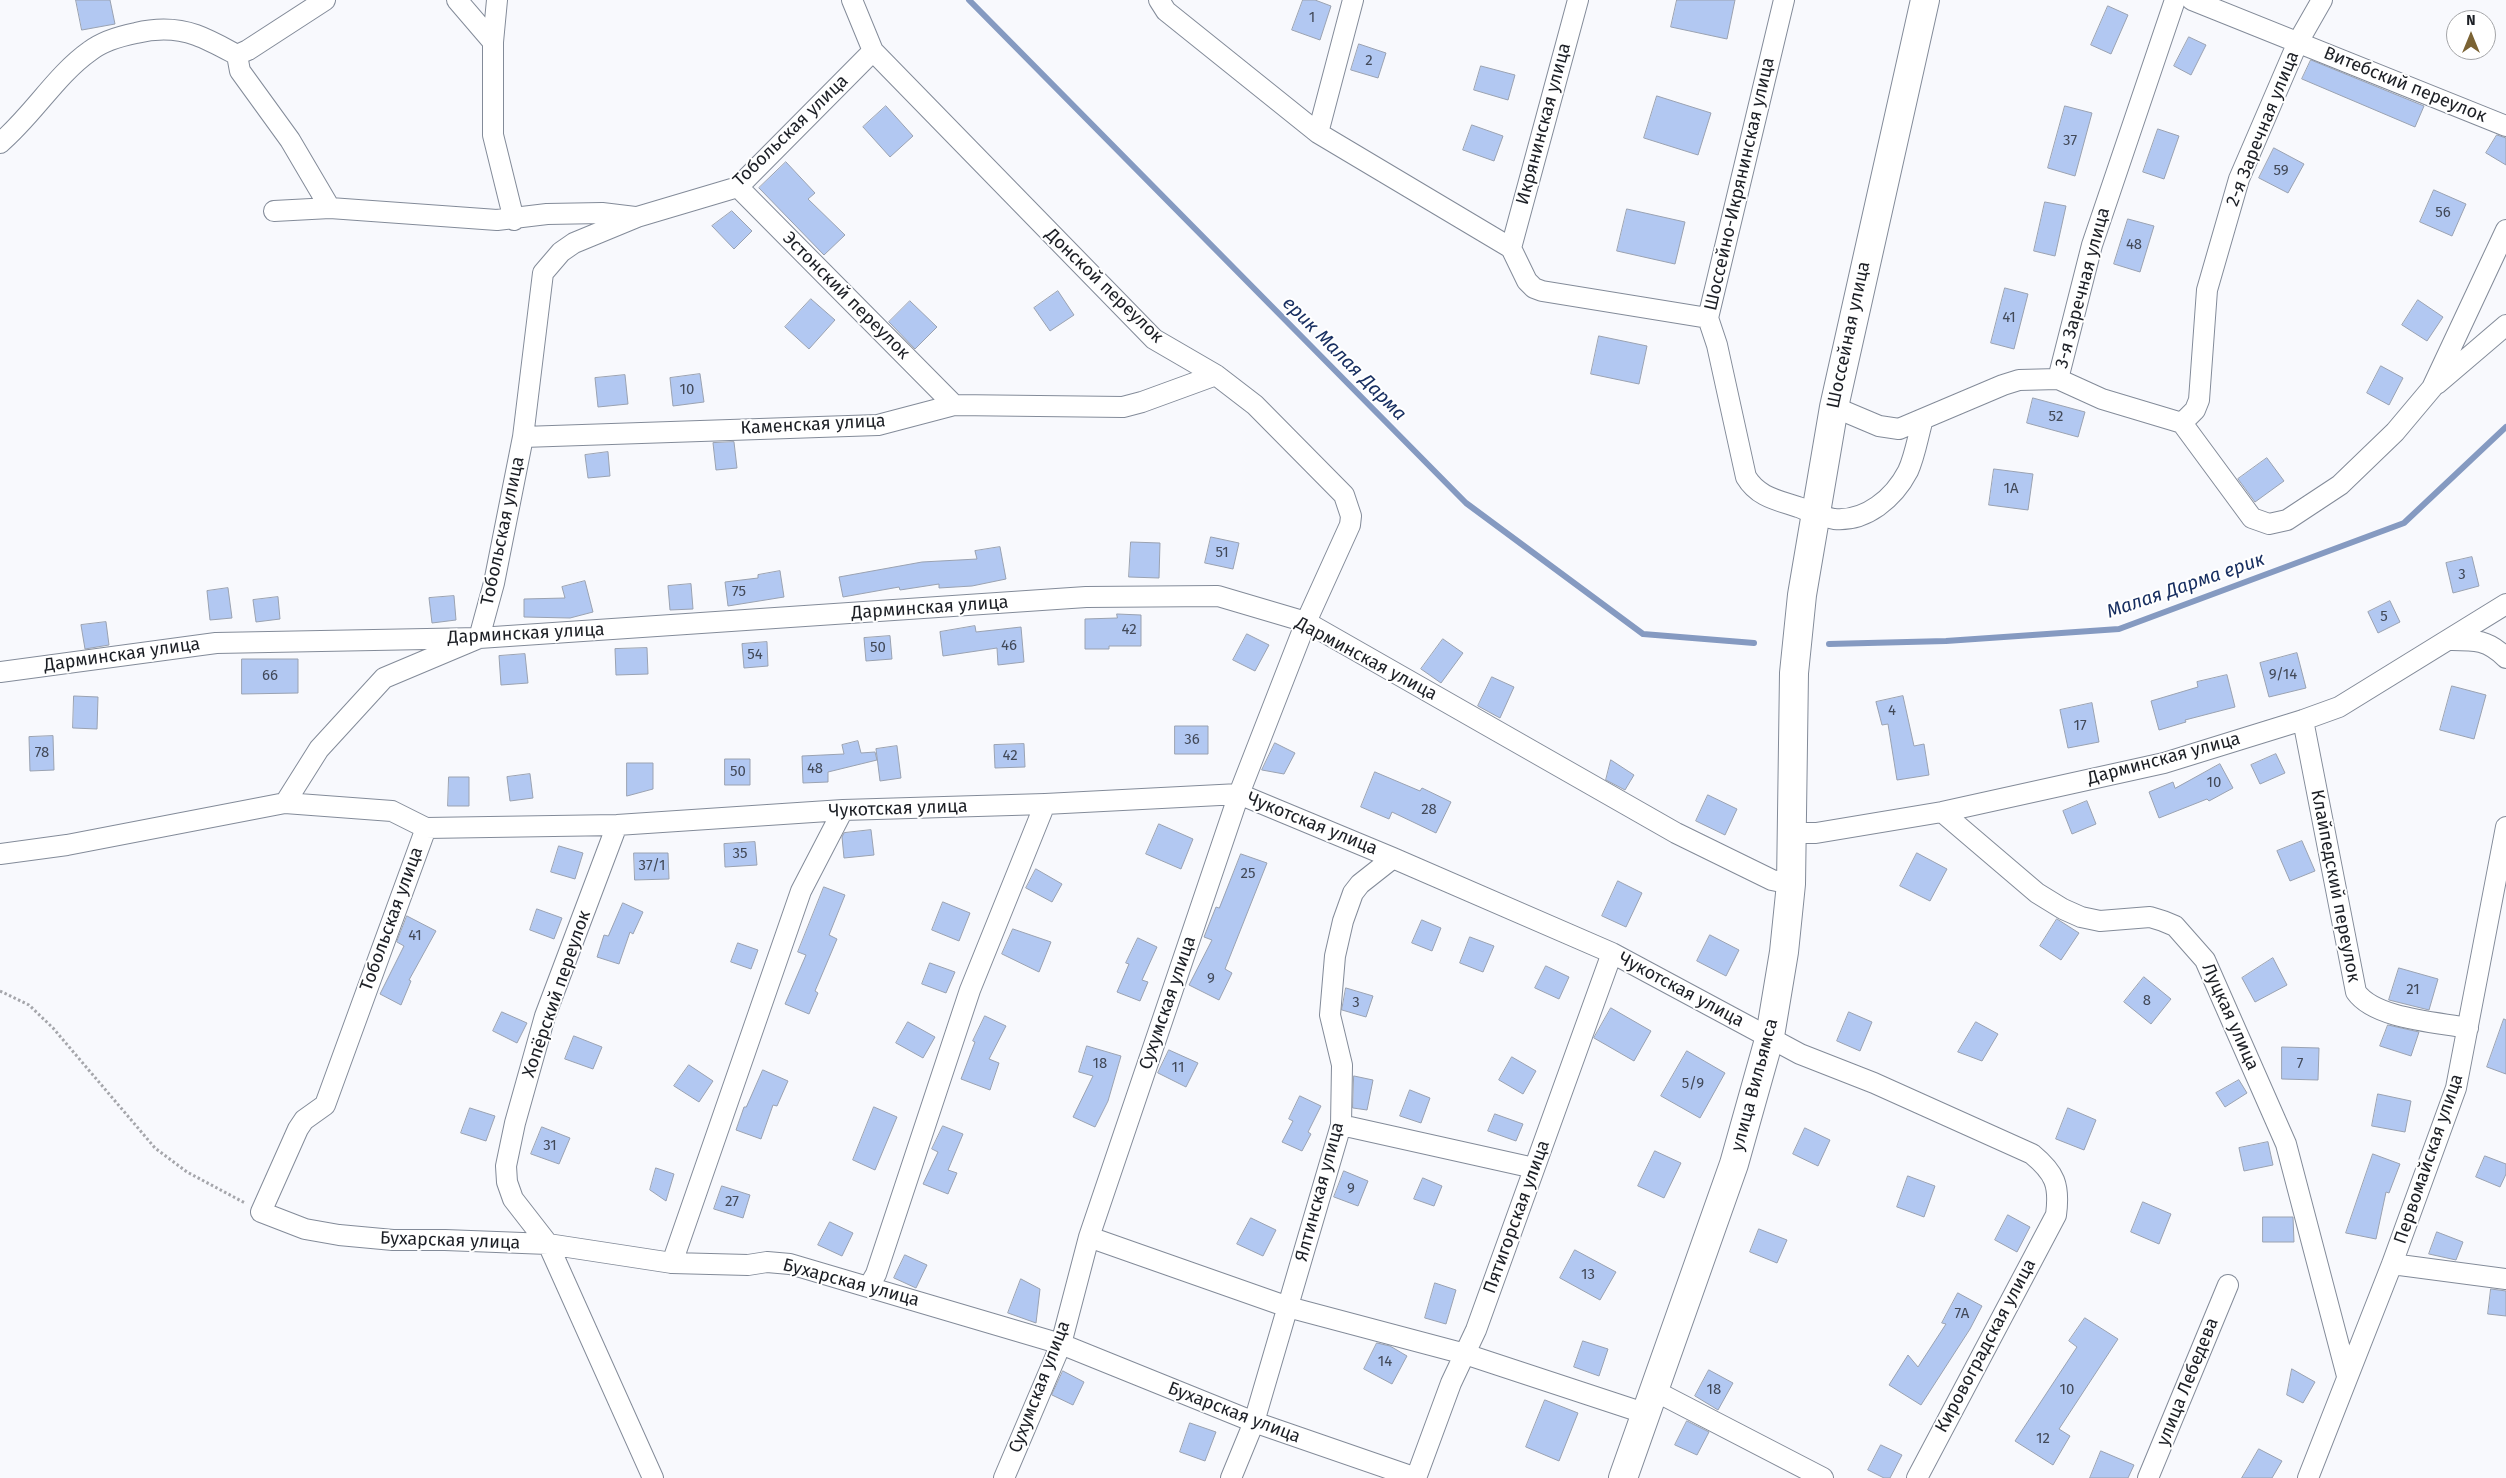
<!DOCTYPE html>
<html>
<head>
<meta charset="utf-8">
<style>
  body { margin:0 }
  #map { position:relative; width:2506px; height:1478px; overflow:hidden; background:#f8f9fd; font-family:"Fira Sans",sans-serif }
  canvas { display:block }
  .north { position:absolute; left:2446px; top:10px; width:50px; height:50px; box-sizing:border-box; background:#fff; border:1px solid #a4a5a8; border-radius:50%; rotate:0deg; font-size:14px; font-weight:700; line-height:20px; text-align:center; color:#1c1f25 }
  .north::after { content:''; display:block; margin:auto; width:18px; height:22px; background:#7b6334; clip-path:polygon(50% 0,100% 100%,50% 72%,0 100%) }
</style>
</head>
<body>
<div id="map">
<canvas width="2506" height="1478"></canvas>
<div class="north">N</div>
</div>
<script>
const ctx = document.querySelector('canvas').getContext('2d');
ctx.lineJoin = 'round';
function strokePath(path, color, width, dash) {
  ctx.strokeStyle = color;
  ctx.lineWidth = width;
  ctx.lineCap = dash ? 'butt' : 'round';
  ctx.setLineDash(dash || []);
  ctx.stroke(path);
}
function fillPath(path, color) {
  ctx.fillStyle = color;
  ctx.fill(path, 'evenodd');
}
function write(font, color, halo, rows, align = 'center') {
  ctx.font = font + ' "Fira Sans",sans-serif';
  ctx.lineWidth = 4;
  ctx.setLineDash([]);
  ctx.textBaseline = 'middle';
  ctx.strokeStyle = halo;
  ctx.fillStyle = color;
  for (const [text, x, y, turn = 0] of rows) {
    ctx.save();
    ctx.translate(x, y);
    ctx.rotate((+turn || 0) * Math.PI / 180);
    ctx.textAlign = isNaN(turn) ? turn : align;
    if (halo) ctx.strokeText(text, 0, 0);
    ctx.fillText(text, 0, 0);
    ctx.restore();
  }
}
strokePath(new Path2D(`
  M969,0L1466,503L1643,634L1754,643
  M1829,644L1946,641L2119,629L2404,523L2506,427`), '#859ac1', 6);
const building = new Path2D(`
  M76,0H110L115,24L82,30Z
  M1303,0H1315L1331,6L1320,40L1292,30Z
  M1677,0H1735L1727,39L1671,27Z
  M2108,6L2128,15L2111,54L2091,45Z
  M2189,37L2206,45L2191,75L2174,66Z
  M1359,44L1386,53L1378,78L1351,70Z
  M2311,60L2424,106L2415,127L2302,79Z
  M1481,66L1515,75L1508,100L1474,90Z
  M1657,96L1711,113L1698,155L1644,138Z
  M886,106L913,136L890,157L863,127Z
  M2065,106L2092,113L2075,176L2048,168Z
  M1472,125L1503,136L1494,161L1463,150Z
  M2158,129L2179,136L2164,179L2143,172Z
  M2497,135L2506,138V165L2486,153Z
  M2274,148L2304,164L2288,193L2259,178Z
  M786,162L815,193L808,199L845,235L824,255L759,188Z
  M2434,190L2466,204L2452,236L2420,222Z
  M2045,202L2066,206L2055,256L2034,251Z
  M1627,209L1685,222L1675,264L1617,251Z
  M732,211L752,231L734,249L712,226Z
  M2128,219L2154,226L2140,272L2114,264Z
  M2005,288L2028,294L2014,349L1991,343Z
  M1058,291L1074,315L1050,331L1034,308Z
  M811,299L835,320L809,349L785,327Z
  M2418,300L2443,317L2427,341L2402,325Z
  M910,301L937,327L915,349L889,322Z
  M1599,336L1647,346L1639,384L1591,374Z
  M2381,366L2403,378L2389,405L2367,393Z
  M700,374L704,402L673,406L670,378Z
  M625,375L628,404L598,407L595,378Z
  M2033,398L2085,412L2078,437L2027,423Z
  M734,442L737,468L716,470L713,443Z
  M608,452L610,476L588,478L585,455Z
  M2267,458L2284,481L2255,502L2238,479Z
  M1994,469L2033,474L2028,510L1989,505Z
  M1211,537L1239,543L1233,569L1205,563Z
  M1131,542L1160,543L1159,578L1129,577Z
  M1000,547L1006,579L972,586L939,588V584L900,590L899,587L843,597L839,577L922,562L977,559L975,551Z
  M2472,557L2479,586L2453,593L2446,563Z
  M780,571L784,597L728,606L725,582L758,578V575Z
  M585,581L593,612L570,618L524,617V599L565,598L562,587Z
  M691,584L693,609L670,610L668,586Z
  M228,588L232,618L210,620L207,591Z
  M454,596L456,620L432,623L429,598Z
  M278,597L280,619L256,622L253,600Z
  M2390,601L2400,622L2378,633L2368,612Z
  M1117,614L1141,615V646H1109V649H1085V619L1117,618Z
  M106,622L109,645L85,649L81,625Z
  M975,626L976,632L1021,627L1024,662L998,665L997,648L943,656L940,632Z
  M1247,634L1269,645L1255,671L1233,660Z
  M890,636L892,659L866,661L864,638Z
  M1443,639L1463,653L1441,683L1421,669Z
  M767,642L768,666L744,668L742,644Z
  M647,648L648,674L616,675L615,649Z
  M2297,653L2306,688L2269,697L2260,663Z
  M525,654L528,683L501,685L499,656Z
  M242,659H298V693L242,694Z
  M2227,675L2235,707L2185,720L2186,722L2159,730L2151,701L2198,687L2197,682Z
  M1492,677L1514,687L1500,718L1478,706Z
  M2452,686L2486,695L2474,739L2440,730Z
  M74,696L98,697L97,729L73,728Z
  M1903,696L1914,746L1924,744L1929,775L1897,780L1888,724L1882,725L1876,702Z
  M2092,703L2099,742L2068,748L2060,710Z
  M1175,726H1208V754H1175Z
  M53,736L54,770L30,771L29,737Z
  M858,741L861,753L875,752L877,760L828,772V782L803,783L802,756L844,754L842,745Z
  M1275,743L1295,753L1284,774L1262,770Z
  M1024,744L1025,767L995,768L994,745Z
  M897,746L901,778L880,781L876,749Z
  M2276,754L2285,773L2260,784L2251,765Z
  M725,759H750V785H725Z
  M1611,760L1634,775L1625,790L1606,780Z
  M627,763H653V789L627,796Z
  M2220,764L2233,788L2209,801L2207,799L2159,818L2149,792L2173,782L2175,788Z
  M1375,772L1420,791L1422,788L1451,802L1436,833L1392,812L1389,819L1361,807Z
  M530,774L533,798L510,801L507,777Z
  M449,777H469V806H448Z
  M1708,795L1737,809L1725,835L1696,821Z
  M2087,801L2096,824L2072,834L2063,811Z
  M1159,824L1193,839L1181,869L1146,854Z
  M871,830L874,855L844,858L842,837L844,833Z
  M2302,841L2315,871L2290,881L2277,851Z
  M755,842L757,865L725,867L724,844Z
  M559,846L583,853L575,879L551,872Z
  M634,853H668L669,879L635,880Z
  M1917,853L1947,869L1930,901L1900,886Z
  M1241,854L1267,863L1225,969L1232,973L1219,1000L1189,985L1212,940L1204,937L1216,907L1219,908Z
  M1036,869L1062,884L1052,902L1026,888Z
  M1618,881L1642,893L1626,927L1602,916Z
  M824,887L845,895L829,935L837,939L815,991L818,993L809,1014L785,1004L806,955L798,952Z
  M943,902L970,913L959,941L932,930Z
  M623,903L643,912L633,934L630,932L619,964L597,957L604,935L608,936Z
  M537,909L562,918L554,939L530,930Z
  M407,916L436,931L409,980L411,981L401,1005L380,994L404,946L397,942Z
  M2057,919L2079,933L2061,960L2040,946Z
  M1422,920L1441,928L1432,951L1412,943Z
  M1013,929L1051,942L1039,972L1002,954Z
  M1710,935L1739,950L1726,976L1697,961Z
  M1470,937L1494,946L1483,972L1460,963Z
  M1138,938L1157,947L1142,980L1148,982L1140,1001L1117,992L1129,964L1126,963Z
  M738,943L758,950L751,969L731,962Z
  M2273,958L2287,985L2255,1002L2242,978Z
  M930,963L955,972L946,993L922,984Z
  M1546,966L1569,977L1559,999L1535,988Z
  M2399,968L2438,979L2429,1010L2389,1000Z
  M2144,977L2171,999L2151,1024L2124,1002Z
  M1346,988L1373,996L1366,1017L1342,1010Z
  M1611,1008L1651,1031L1634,1061L1594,1038Z
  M502,1012L527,1023L517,1043L493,1031Z
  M1849,1012L1872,1022L1860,1051L1837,1041Z
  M985,1016L1006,1026L989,1059L999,1063L990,1090L961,1079L975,1042L973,1041Z
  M2504,1019L2506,1020V1074L2487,1067Z
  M908,1022L935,1037L923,1058L896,1043Z
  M1976,1022L1998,1034L1982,1061L1958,1052Z
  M2388,1025L2419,1032L2411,1056L2380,1046Z
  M574,1036L602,1047L593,1069L565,1059Z
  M1087,1046L1121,1056L1108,1101L1095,1127L1073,1117L1093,1076L1079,1072Z
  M2282,1047L2319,1048L2318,1080L2282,1079Z
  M1169,1050L1198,1063L1186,1087L1158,1073Z
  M1687,1051L1725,1073L1700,1118L1661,1096Z
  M1512,1057L1536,1071L1523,1094L1499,1080Z
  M689,1065L713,1081L699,1102L674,1086Z
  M763,1070L788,1081L777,1106L773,1105L761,1139L736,1130L744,1107H746Z
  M1354,1076L1373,1080L1367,1110L1353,1108Z
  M2239,1080L2247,1093L2225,1107L2216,1093Z
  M1410,1090L1430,1098L1421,1123L1400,1116Z
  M2378,1094L2411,1101L2405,1132L2372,1126Z
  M1300,1096L1321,1106L1308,1132L1311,1134L1302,1151L1282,1142L1293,1121L1289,1119Z
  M874,1107L897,1117L875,1170L853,1160Z
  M470,1108L495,1116L486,1141L461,1133Z
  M2068,1108L2096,1120L2084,1150L2056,1139Z
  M1495,1114L1523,1124L1516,1141L1488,1131Z
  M943,1126L963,1134L948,1170L957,1173L948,1194L923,1184L938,1152L932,1149Z
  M542,1127L570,1138L559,1164L531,1154Z
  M1805,1128L1830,1140L1818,1166L1793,1154Z
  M2268,1142L2273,1165L2244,1171L2239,1148Z
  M1655,1151L1681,1163L1664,1198L1638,1186Z
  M2373,1154L2400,1164L2389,1193L2386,1192L2376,1239L2346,1233Z
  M2485,1156L2506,1164V1174L2500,1187L2476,1177Z
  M656,1168L674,1174L666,1201L650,1190Z
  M1344,1171L1368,1181L1358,1206L1334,1197Z
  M1908,1176L1935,1186L1924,1217L1897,1207Z
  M1423,1178L1442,1186L1434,1206L1414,1199Z
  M722,1186L750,1195L743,1218L714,1209Z
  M2143,1202L2171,1214L2159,1244L2131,1232Z
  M2008,1215L2030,1227L2017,1252L1995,1240Z
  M2263,1217H2293L2294,1242H2263Z
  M1251,1218L1276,1230L1263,1256L1237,1244Z
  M830,1222L853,1233L842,1256L818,1245Z
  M1759,1229L1787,1240L1777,1263L1750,1252Z
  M2437,1232L2463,1242L2456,1260L2429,1254Z
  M1575,1250L1616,1272L1600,1300L1560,1278Z
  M905,1255L927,1265L916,1288L894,1278Z
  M1021,1279L1040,1289L1036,1323L1008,1313Z
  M1435,1283L1456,1290L1446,1324L1425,1318Z
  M2491,1289L2506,1291V1316L2488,1314Z
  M1958,1293L1982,1306L1970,1329L1921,1405L1889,1385L1908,1355L1918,1367L1946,1324L1942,1323Z
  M2085,1318L2118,1339L2059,1429L2070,1436L2053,1465L2015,1441L2077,1347L2069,1341Z
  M1583,1341L1608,1349L1599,1376L1574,1367Z
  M1377,1343L1390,1346L1407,1356L1392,1384L1364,1369Z
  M2292,1369L2315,1382L2303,1403L2287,1395Z
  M1709,1370L1733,1383L1718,1410L1695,1396Z
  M1063,1371L1084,1382L1073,1405L1052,1395Z
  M1545,1400L1578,1413L1559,1461L1526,1447Z
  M1687,1421L1709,1432L1697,1455L1675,1445Z
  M1190,1423L1216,1432L1205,1461L1180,1452Z
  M1881,1445L1902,1455L1890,1478H1884L1868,1470Z
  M2259,1449L2282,1461L2272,1478H2242Z
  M2101,1451L2134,1465L2128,1478H2090Z`);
fillPath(building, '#b2c8f2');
strokePath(building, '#9aa2b1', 1);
const minor = new Path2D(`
  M457,0L493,42
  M497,0L493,42V135L514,220
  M852,0L873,51L1154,339L1216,375L1255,405L1344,495L1351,516L1350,525L1306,622L1239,794L1089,1237L1061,1344L1004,1478
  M1159,0L1166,11L1318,133L1511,248L1527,281L1534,288L1542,291L1708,318
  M1784,0L1708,318L1717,345L1746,477C1758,497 1777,500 1798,507C1809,511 1822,517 1834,519C1866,522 1894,498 1908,471C1915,456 1918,436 1923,419
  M2192,0L2506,126
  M873,51L738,187L637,217L574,243L561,252L543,273L523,437L494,583L479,638L384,678L319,749L285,803L392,811L426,828L325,1105L304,1120L298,1129L261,1212L305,1229L339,1235L393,1240H445L548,1244L672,1263L748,1265L767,1262L790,1264L1061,1344L1254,1422L1416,1478
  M237,55L240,71L290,140L330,208
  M1318,133L1353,0
  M0,143C33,115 56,75 90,51C103,41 121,36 136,33C157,28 176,28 196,35C210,40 224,48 237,55L248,50L325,0
  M738,187L954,405
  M274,211L330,208L497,220L547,214L602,213L635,217
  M1511,248L1578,0
  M2058,379L2102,399L2182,423L2195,410L2199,400L2207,290L2239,179L2298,42L2322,0
  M2437,384L2506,325
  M1834,407L1879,426L1899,429L2003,385L2019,380L2058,379L2092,245L2175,0
  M2182,423L2252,518L2269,524L2287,520L2340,485L2395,432L2432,388L2506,230
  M523,437L878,425L954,405L1123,407L1142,402L1216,375
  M2448,640C2474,640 2487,639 2506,658
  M0,672L216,643L479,638L1086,597L1218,596L1306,622L1676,833L1772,880L1791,884
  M2303,720L2356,992C2375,1019 2437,1022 2468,1028
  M1942,812L2037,893L2063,909L2081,917L2100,921L2150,917L2163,921L2175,926L2205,960L2286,1144L2347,1376
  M617,825L545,1016L515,1123L506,1166L507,1182L513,1199L548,1244L653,1478
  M426,828L617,825L843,810L1045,804L1239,794L1393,858L1612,953L1800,1054L1874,1083L2032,1154C2055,1173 2060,1185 2056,1215L1917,1478
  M1792,833H1816L1942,812L2164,763L2303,720L2339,707L2506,604
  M0,854L67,845L285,803
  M1341,1125L1534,1168
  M1089,1237L1288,1307L1465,1354L1647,1414
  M672,1263L801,891L843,810
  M2392,1264L2506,1279
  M869,1286L876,1274L970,990L1045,804
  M1655,1391L1823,1478
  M1231,1478L1254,1422L1341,1125L1342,1065L1330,1015L1335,956L1343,921L1353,893L1360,884L1393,858
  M1416,1478L1451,1383L1476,1330L1612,953
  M2148,1478L2228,1285
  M2308,1478L2392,1264L2456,1088L2506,827`);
const primary = new Path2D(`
  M1623,1478L1734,1164L1770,1036L1784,952L1791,884L1794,673L1802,595L1834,407L1925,0`);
strokePath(minor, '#838b99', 22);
strokePath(primary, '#838b99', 30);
strokePath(new Path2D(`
  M0,991L29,1005L53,1028L155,1148L187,1172L245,1203`), '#a5a6ab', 3, [2.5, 2.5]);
strokePath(minor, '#fff', 20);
strokePath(primary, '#fff', 28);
write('15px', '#424958', null, [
  ["1",1312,18],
  ["2",1369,61],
  ["37",2070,141],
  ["59",2281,171],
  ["56",2443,213],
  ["48",2134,245],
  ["41",2009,318],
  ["10",687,390],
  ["52",2056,417],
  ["1А",2011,489],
  ["51",1222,553],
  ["3",2462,575],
  ["75",739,592],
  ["5",2384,617],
  ["42",1129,630],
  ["46",1009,646],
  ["50",878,648],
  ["54",755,655],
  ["9/14",2283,675],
  ["66",270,676],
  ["4",1892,711],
  ["17",2080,726],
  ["36",1192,740],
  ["78",42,753],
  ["42",1010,756],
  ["48",815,769],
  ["50",738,772],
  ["10",2214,783],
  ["28",1429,810],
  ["35",740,854],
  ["37/1",652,866],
  ["25",1248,874],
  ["41",415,936],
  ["9",1211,979],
  ["21",2413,990],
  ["8",2147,1001],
  ["3",1356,1003],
  ["18",1100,1064],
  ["7",2300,1064],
  ["11",1178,1068],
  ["5/9",1693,1084],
  ["31",550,1146],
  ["9",1351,1189],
  ["27",732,1202],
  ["13",1588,1275],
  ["7А",1962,1314],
  ["14",1385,1362],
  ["18",1714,1390],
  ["10",2067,1390],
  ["12",2043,1439]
]);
write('18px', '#1c1f25', '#fff', [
  ["Витебский переулок",2405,85,22],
  ["Икрянинская улица",1544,124,-75],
  ["2-я Заречная улица",2263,129,-68],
  ["Тобольская улица",791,131,-44],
  ["Шоссейно-Икрянинская улица",1740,184,-77],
  ["Донской переулок",1104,286,44],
  ["3-я Заречная улица",2083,288,-75],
  ["Эстонский переулок",846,296,45],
  ["Шоссейная улица",1849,335,-78],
  ["Каменская улица",813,425,-3],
  ["Тобольская улица",503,531,-78],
  ["Дарминская улица",930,608,-4],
  ["Дарминская улица",526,634,-3],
  ["Дарминская улица",122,655,-8],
  ["Дарминская улица",1366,659,28],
  ["Дарминская улица",2164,759,-15],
  ["Чукотская улица",898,809,-2],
  ["Чукотская улица",1312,824,22],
  ["Клайпедский переулок",2335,886,79],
  ["Тобольская улица",392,919,-70],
  ["Чукотская улица",1681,990,28],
  ["Хопёрский переулок",557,994,-71],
  ["Сухумская улица",1168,1003,-71],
  ["Луцкая улица",2230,1017,66],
  ["улица Вильямса",1755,1085,-75],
  ["Первомайская улица",2429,1159,-71],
  ["Ялтинская улица",1320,1192,-75],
  ["Пятигорская улица",1517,1217,-70],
  ["Бухарская улица",450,1241,2],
  ["Бухарская улица",851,1283,15],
  ["Кировоградская улица",1986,1346,-62],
  ["улица Лебедева",2188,1382,-68],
  ["Сухумская улица",1040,1387,-69],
  ["Бухарская улица",1234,1413,21]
]);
write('italic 19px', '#182f61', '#fff', [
  ["ерик Малая Дарма",1344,359,45],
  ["Малая Дарма ерик",2186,586,-19]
]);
</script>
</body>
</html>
